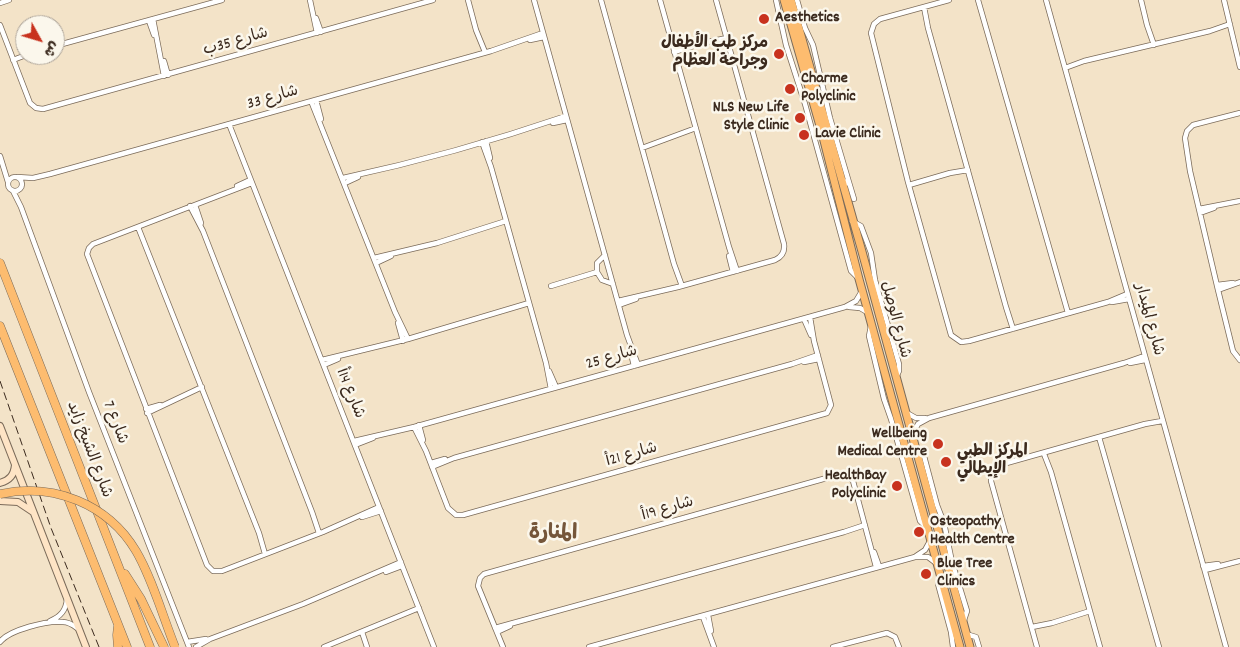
<!DOCTYPE html>
<html>
<head>
<meta charset="utf-8">
<style>
  body { margin:0 }
  #map { position:relative; width:1240px; height:647px; overflow:hidden; background:#f3e3c8; font-family:Dekko,"Playpen Sans Arabic",sans-serif }
  canvas { display:block }
  .north { position:absolute; left:15px; top:15px; width:50px; height:50px; box-sizing:border-box; background:#fbf7ec; border:1px solid #aea59a; border-radius:50%; rotate:129deg; font-size:14px; font-weight:700; line-height:20px; text-align:center; color:#3b2a1e }
  .north::after { content:''; display:block; margin:auto; width:18px; height:22px; background:#c8321e; clip-path:polygon(50% 0,100% 100%,50% 72%,0 100%) }
</style>
</head>
<body>
<div id="map">
<canvas width="1240" height="647"></canvas>
<div class="north">ش</div>
</div>
<script>
const ctx = document.querySelector('canvas').getContext('2d');
ctx.lineJoin = 'round';
function strokePath(path, color, width, dash) {
  ctx.strokeStyle = color;
  ctx.lineWidth = width;
  ctx.lineCap = dash ? 'butt' : 'round';
  ctx.setLineDash(dash || []);
  ctx.stroke(path);
}
function write(font, color, halo, rows, align = 'center') {
  ctx.font = font + ' Dekko,"Playpen Sans Arabic",sans-serif';
  ctx.lineWidth = 5;
  ctx.setLineDash([]);
  ctx.textBaseline = 'middle';
  ctx.strokeStyle = halo;
  ctx.fillStyle = color;
  for (const [text, x, y, turn = 0] of rows) {
    ctx.save();
    ctx.translate(x, y);
    ctx.rotate((+turn || 0) * Math.PI / 180);
    ctx.textAlign = isNaN(turn) ? turn : align;
    if (halo) ctx.strokeText(text, 0, 0);
    ctx.fillText(text, 0, 0);
    ctx.restore();
  }
}
const street = new Path2D(`
  M310,0L317,33
  M468,0L476,30L485,52
  M534,0L627,335L638,365
  M601,0L674,264L682,286
  M660,0L729,247L737,271
  M776,0L786,45L805,104L851,271L859,279
  M797,0L805,28L813,45L830,118L848,179L844,187
  M949,0L880,19L874,24L871,33L908,182L951,335L961,342L969,341L1108,302L1127,294
  M978,0L1068,313
  M1046,0L1226,647
  M1141,0L1147,25L1154,45
  M1224,0L1240,67
  M0,3L9,0
  M924,7L928,28L1006,307L1013,329
  M316,18L321,32
  M153,19L164,76
  M149,21L154,35
  M0,25L30,103L36,108L43,109L433,0
  M530,40L544,37
  M55,46L222,0
  M674,52L707,42L727,38
  M13,60L26,55
  M164,61L168,75
  M1065,68L1084,61L1210,31L1230,24
  M316,100L321,119
  M311,101L395,312L408,339
  M1240,113L1193,125L1187,131L1185,138L1190,171L1218,290L1233,351L1240,360
  M553,123L567,120
  M229,124L434,647
  M486,141L490,158
  M482,142L491,167L546,363L551,389
  M642,148L696,128
  M0,156L8,182
  M8 184a7 7 0 1 1 14 0a7 7 0 1 1-14 0Z
  M17,177L33,178L50,174L491,51L543,33
  M343,178C418,162 493,141 566,116
  M848,179L854,199
  M252,183L93,244L89,248L87,254L207,565L213,571H222L323,532L379,507
  M345,183L358,177
  M909,185L950,173L968,170
  M237,186L250,180
  M13,191L21,207L89,392L189,647
  M195,205L201,223
  M190,206L203,231L312,512L319,533
  M1199,209L1240,201
  M1200,213L1214,208
  M852,221L861,226L871,253L875,280L899,364V371L896,377
  M138,227L259,533L265,554
  M605,255L597,263V272L602,280L613,284
  M729,256L733,272
  M374,258L437,243L506,221
  M376,263L391,256
  M1217,285L1233,283
  M551,286L597,272
  M1218,290L1240,282
  M618,301L678,287L775,260C782,257 785,252 784,244L716,0
  M1112,302L1129,299
  M619,305L636,299
  M849,307L860,308L867,312
  M804,319L811,335
  M398,323L403,341
  M871,326L869,336L884,399L891,419L920,521L927,528
  M630,349L634,366
  M322,360L408,339L529,303
  M804,362L819,359
  M1130,363L1145,360
  M324,365L338,359
  M549,371L556,387
  M146,409L160,405
  M147,413L202,387
  M907,413L916,418H925
  M419,425L423,440
  M414,427L426,451L448,508L456,515H463L827,413L831,405L814,341L810,317
  M912,435L918,424L929,418L1124,363L1144,356
  M1099,437L1159,647
  M354,441L414,427L845,307L856,301L862,291
  M355,445L373,438
  M916,448L924,456L937,505L944,523L952,562L967,611L964,620
  M1044,454L1051,472L1100,647
  M431,463L445,459
  M432,467L454,458L792,364L818,355
  M362,517L381,511
  M874,552L879,566
  M916,556L925,550L930,541
  M1203,566L1218,564
  M1205,570L1240,561
  M386,572L402,566
  M940,574L938,584L951,632L953,647
  M708,615L711,631
  M703,617L714,647
  M50,621C60,617 66,611 67,599
  M1032,627L1052,623L1090,611
  M495,628L844,532L865,525
  M362,632L367,647
  M497,632L510,626
  M966,634L976,637L979,647
  M0,642C9,630 48,620 63,622C69,622 73,625 77,628
  M187,642L206,639
  M196,647L210,639L303,604L401,562
  M324,647L419,608
  M503,647L478,586L480,578L484,574L841,474L847,475L853,481L876,567
  M589,647L915,557H928L936,563
  M833,647L887,633L895,637L899,647
  M1037,647L991,481C991,472 995,467 1003,464L1145,424L1162,421`);
const secondary = new Path2D(`
  M0,426L86,647
  M0,483C10,480 14,475 15,465
  M0,501L18,502L33,512`);
const primary = new Path2D(`
  M784,0L822,133L859,279L960,647
  M791,0L861,248L970,647`);
const highway = new Path2D(`
  M0,263L150,647
  M0,326L127,647
  M125,574L141,599L164,647
  M118,626L117,635L118,647`);
strokePath(street, '#7b6b5a', 6);
strokePath(secondary, '#7b6b5a', 8);
strokePath(primary, '#7b6b5a', 9);
strokePath(highway, '#7b6b5a', 9);
strokePath(street, '#fff', 4.5);
strokePath(secondary, '#fee4c5', 6);
strokePath(primary, '#fdbc6f', 7);
strokePath(highway, '#fdbc6f', 8);
strokePath(new Path2D(`
  M0,381L51,528L99,647`), '#3b2a1e', 1, [8, 4]);
const highwayBridge = new Path2D(`
  M0,494C53,482 108,504 136,551C152,578 163,617 175,647`);
strokePath(highwayBridge, '#7b6b5a', 9, []);
strokePath(highwayBridge, '#fdbc6f', 8);
for (const [x, y, r, color] of [
  [764,19,6,"#c8321e"],
  [779,54,6,"#c8321e"],
  [790,89,6,"#c8321e"],
  [800,118,6,"#c8321e"],
  [804,135,6,"#c8321e"],
  [938,444,6,"#c8321e"],
  [946,462,6,"#c8321e"],
  [897,486,6,"#c8321e"],
  [919,532,6,"#c8321e"],
  [926,574,6,"#c8321e"]
]) {
  const dot = new Path2D();
  dot.arc(x, y, r, 0, 2 * Math.PI);
  ctx.fillStyle = color;
  ctx.fill(dot);
  strokePath(dot, '#fbf7ec', 2);
}
write('bold 16px', '#3b2a1e', '#fbf7ec', [
  ["Aesthetics",775,19],
  ["مركز طب الأطفال",768,45,"right"],
  ["وجراحة العظام",768,63,"right"],
  ["Charme",801,80],
  ["Polyclinic",801,98],
  ["NLS New Life",789,109,"right"],
  ["Style Clinic",789,127,"right"],
  ["Lavie Clinic",815,135],
  ["Wellbeing",927,435,"right"],
  ["Medical Centre",927,453,"right"],
  ["المركز الطبي",957,453],
  ["الإيطالي",957,471],
  ["HealthBay",886,477,"right"],
  ["Polyclinic",886,495,"right"],
  ["Osteopathy",930,523],
  ["Health Centre",930,541],
  ["Blue Tree",937,565],
  ["Clinics",937,583]
], 'left');
write('16px', '#3b2a1e', '#fbf7ec', [
  ["شارع 35ب",236,43,-16],
  ["شارع 33",273,99,-16],
  ["شارع الوصل",894,320,75],
  ["شارع الميدار",1148,320,75],
  ["شارع 25",612,359,-16],
  ["شارع 14أ",349,394,68],
  ["شارع 7",114,423,69],
  ["شارع الشيخ زايد",88,450,69],
  ["شارع 21أ",632,456,-16],
  ["شارع 19أ",668,510,-16]
]);
write('bold 21px', '#75563a', '#fbf7ec', [
  ["المنارة",553,535]
]);
</script>
</body>
</html>
